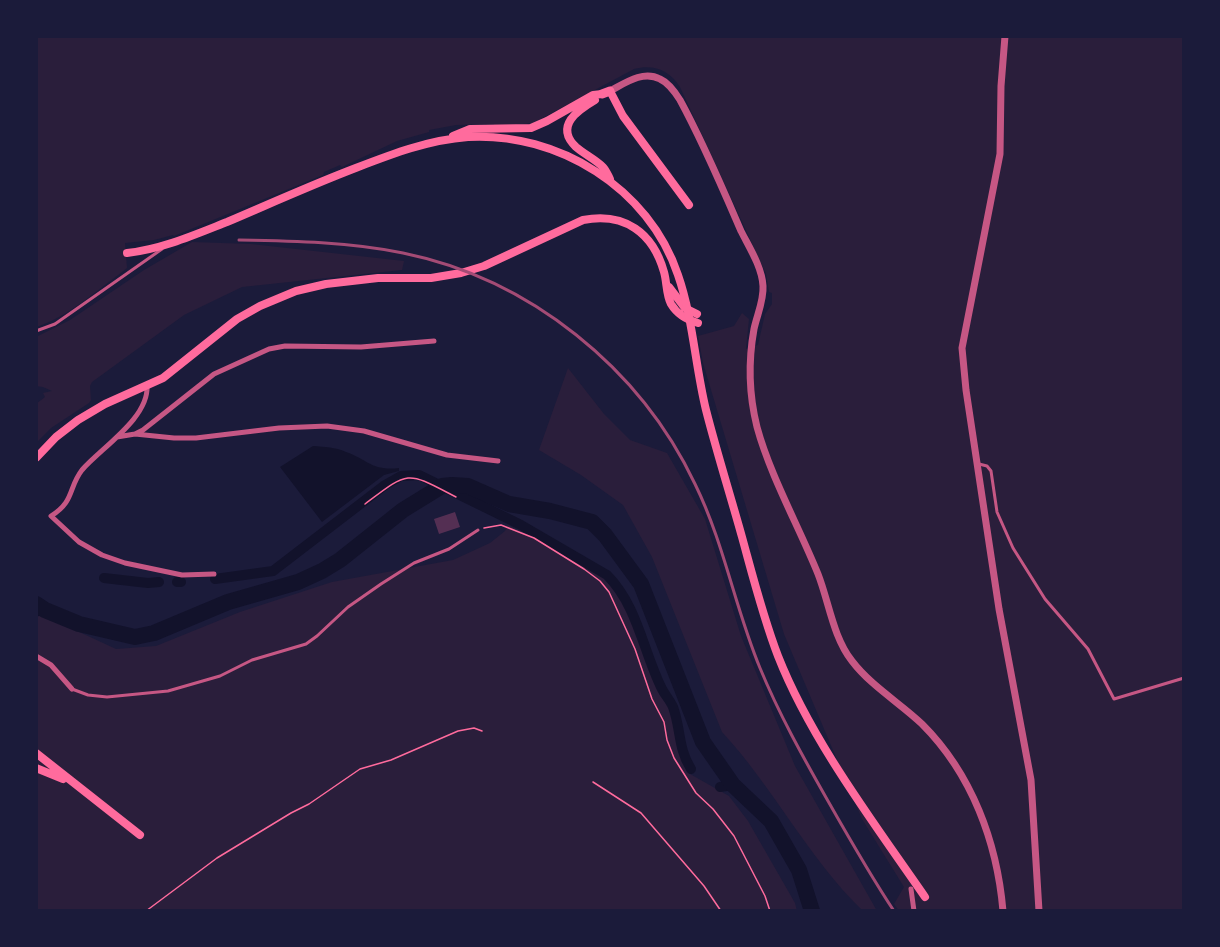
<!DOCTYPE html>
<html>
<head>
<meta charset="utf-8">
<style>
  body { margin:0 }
  #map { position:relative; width:1220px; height:947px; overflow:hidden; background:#1b1b3a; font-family:"Crimson Pro",serif }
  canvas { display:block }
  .frame { position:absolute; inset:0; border:38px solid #1b1b3a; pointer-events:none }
</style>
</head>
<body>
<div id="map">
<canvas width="1220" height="947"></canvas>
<div class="frame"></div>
</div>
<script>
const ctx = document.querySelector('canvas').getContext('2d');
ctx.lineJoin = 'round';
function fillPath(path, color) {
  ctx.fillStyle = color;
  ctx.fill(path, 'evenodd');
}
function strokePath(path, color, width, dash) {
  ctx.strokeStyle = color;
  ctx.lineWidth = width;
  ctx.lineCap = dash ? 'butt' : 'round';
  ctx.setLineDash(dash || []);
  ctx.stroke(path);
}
fillPath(new Path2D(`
  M36,36H1184V911H899L894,904L904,887L862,819L784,634L703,363L698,336L734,326L742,313L749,319L746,349L758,345L765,314L772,304V293L769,292L766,274L680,87C669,70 654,64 634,69L533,123L494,127V124L456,125L429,130V132L397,141L342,167L340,165L324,172L323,175L174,236L173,235L154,240L125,243L127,268L122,272C96,291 68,317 36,327Z
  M192,242L251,244L404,261L402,270L242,287L184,315L92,382L90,386L91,400L89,403L51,428L36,443V404L45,397L43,393L52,391L43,387L36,386V337L70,320L144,270Z
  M568,368L604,414L630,440L667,453L705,519L741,636L795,766L877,911H863C808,858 774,788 722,732L652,557L623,505L581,475L539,450Z
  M508,525L596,568L623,600L635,621L672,707L678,750L690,774L729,796L748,821L795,903L797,911H36V612L116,649L156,646L240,612L332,582L453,560L490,543L505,531Z`), '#2a1e3b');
fillPath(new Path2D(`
  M313,446C325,447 335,447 346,452C369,460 371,471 399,468V471L384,475L322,522L280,467Z`), '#12122b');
strokePath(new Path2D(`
  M36,616L45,610`), '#12122b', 3);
strokePath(new Path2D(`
  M104,578L148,583L159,582
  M215,579L273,571L385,485L401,476L419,475L521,525L607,575C637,605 643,650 661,687C664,694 670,700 673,707C681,729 678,749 691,769
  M177,582H181
  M720,787L733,785`), '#12122b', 10);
strokePath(new Path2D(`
  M36,604L45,610L79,624L135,637L154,633L228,602L298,582L322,571L340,560L403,510L442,486L452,485L468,486L509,504L550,511L592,522L605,535L641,584L703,742L733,785L771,821L799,870L812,911`), '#12122b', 16);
fillPath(new Path2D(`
  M455,512L460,527L439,534L434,519Z`), '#542f53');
strokePath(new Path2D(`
  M365,504C410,470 406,471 456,497
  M484,528L501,525L534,538L584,569L600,581L609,592L635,649L652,699L664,722L667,740L674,758L696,793L713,809L734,836L765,896L770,911
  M593,782L641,813L704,886L721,911
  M146,911L217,858L291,813L309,804L360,769L391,760L458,731L474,728L482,731`), '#ff6b9d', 1.5);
strokePath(new Path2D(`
  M36,331L55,324L162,249
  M979,464L987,466L991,471L997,512L1013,548L1045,599L1088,649L1114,699L1184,678
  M72,689L88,695L107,697L168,691L220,676L252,660L306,644L317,636L348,607L381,584L414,563L449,549L478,530`), '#c65784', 3);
strokePath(new Path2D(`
  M147,386C149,418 101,448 82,470C68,488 75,501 51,516L79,542L102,555L125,563L182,575L214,574
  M135,434L174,438H196L279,428L327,426L364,431L447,455L498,461
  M117,437L135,434L143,430L214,374L269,349L285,346L361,347L434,341
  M36,656L51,665L72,689
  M911,889L914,911`), '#c65784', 5);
strokePath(new Path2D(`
  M1005,36L1001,86L1000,154L962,348L966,390L999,609L1031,780L1039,911
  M610,91C625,83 643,70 660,79C669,83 675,92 680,100C703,142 722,187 741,231C749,247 762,267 763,286C764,300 757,315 754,329C748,362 749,395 757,427C770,475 799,527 818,574C829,602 833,637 852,661C871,686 900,703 922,724C972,774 997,842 1003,911`), '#c65784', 7);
strokePath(new Path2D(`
  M610,91L623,116L689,205
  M669,287L685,308L697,314
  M36,458L56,437L78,420L105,404L163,378L237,319L260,306L296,291L326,284L378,278H431L461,273L484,266L583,220C625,212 653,233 664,272C667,282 666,295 671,304C677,314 687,320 698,323`), '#ff6b9d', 8);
strokePath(new Path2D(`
  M595,100C578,110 554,126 576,147C584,154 595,159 603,167C606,170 608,175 610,179
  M453,136L470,129L531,128L547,121L593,95L602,94
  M127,253C162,249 194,235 227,222C267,205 307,187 348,171C387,156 426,140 468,137C558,132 649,188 678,275C693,318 695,365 706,410C717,453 730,494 742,537C753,577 763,617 778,656C811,740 874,823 925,897
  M36,753L140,835
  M36,768L63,779`), '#ff6b9d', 8);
strokePath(new Path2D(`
  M602,94L610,91`), '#ff6b9d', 9);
strokePath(new Path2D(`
  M239,240C294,241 350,242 403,253C530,279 640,368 695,484C724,543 735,608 760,668C779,714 803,757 828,801C849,838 870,875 894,911`), '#a44b75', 3);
</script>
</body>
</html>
